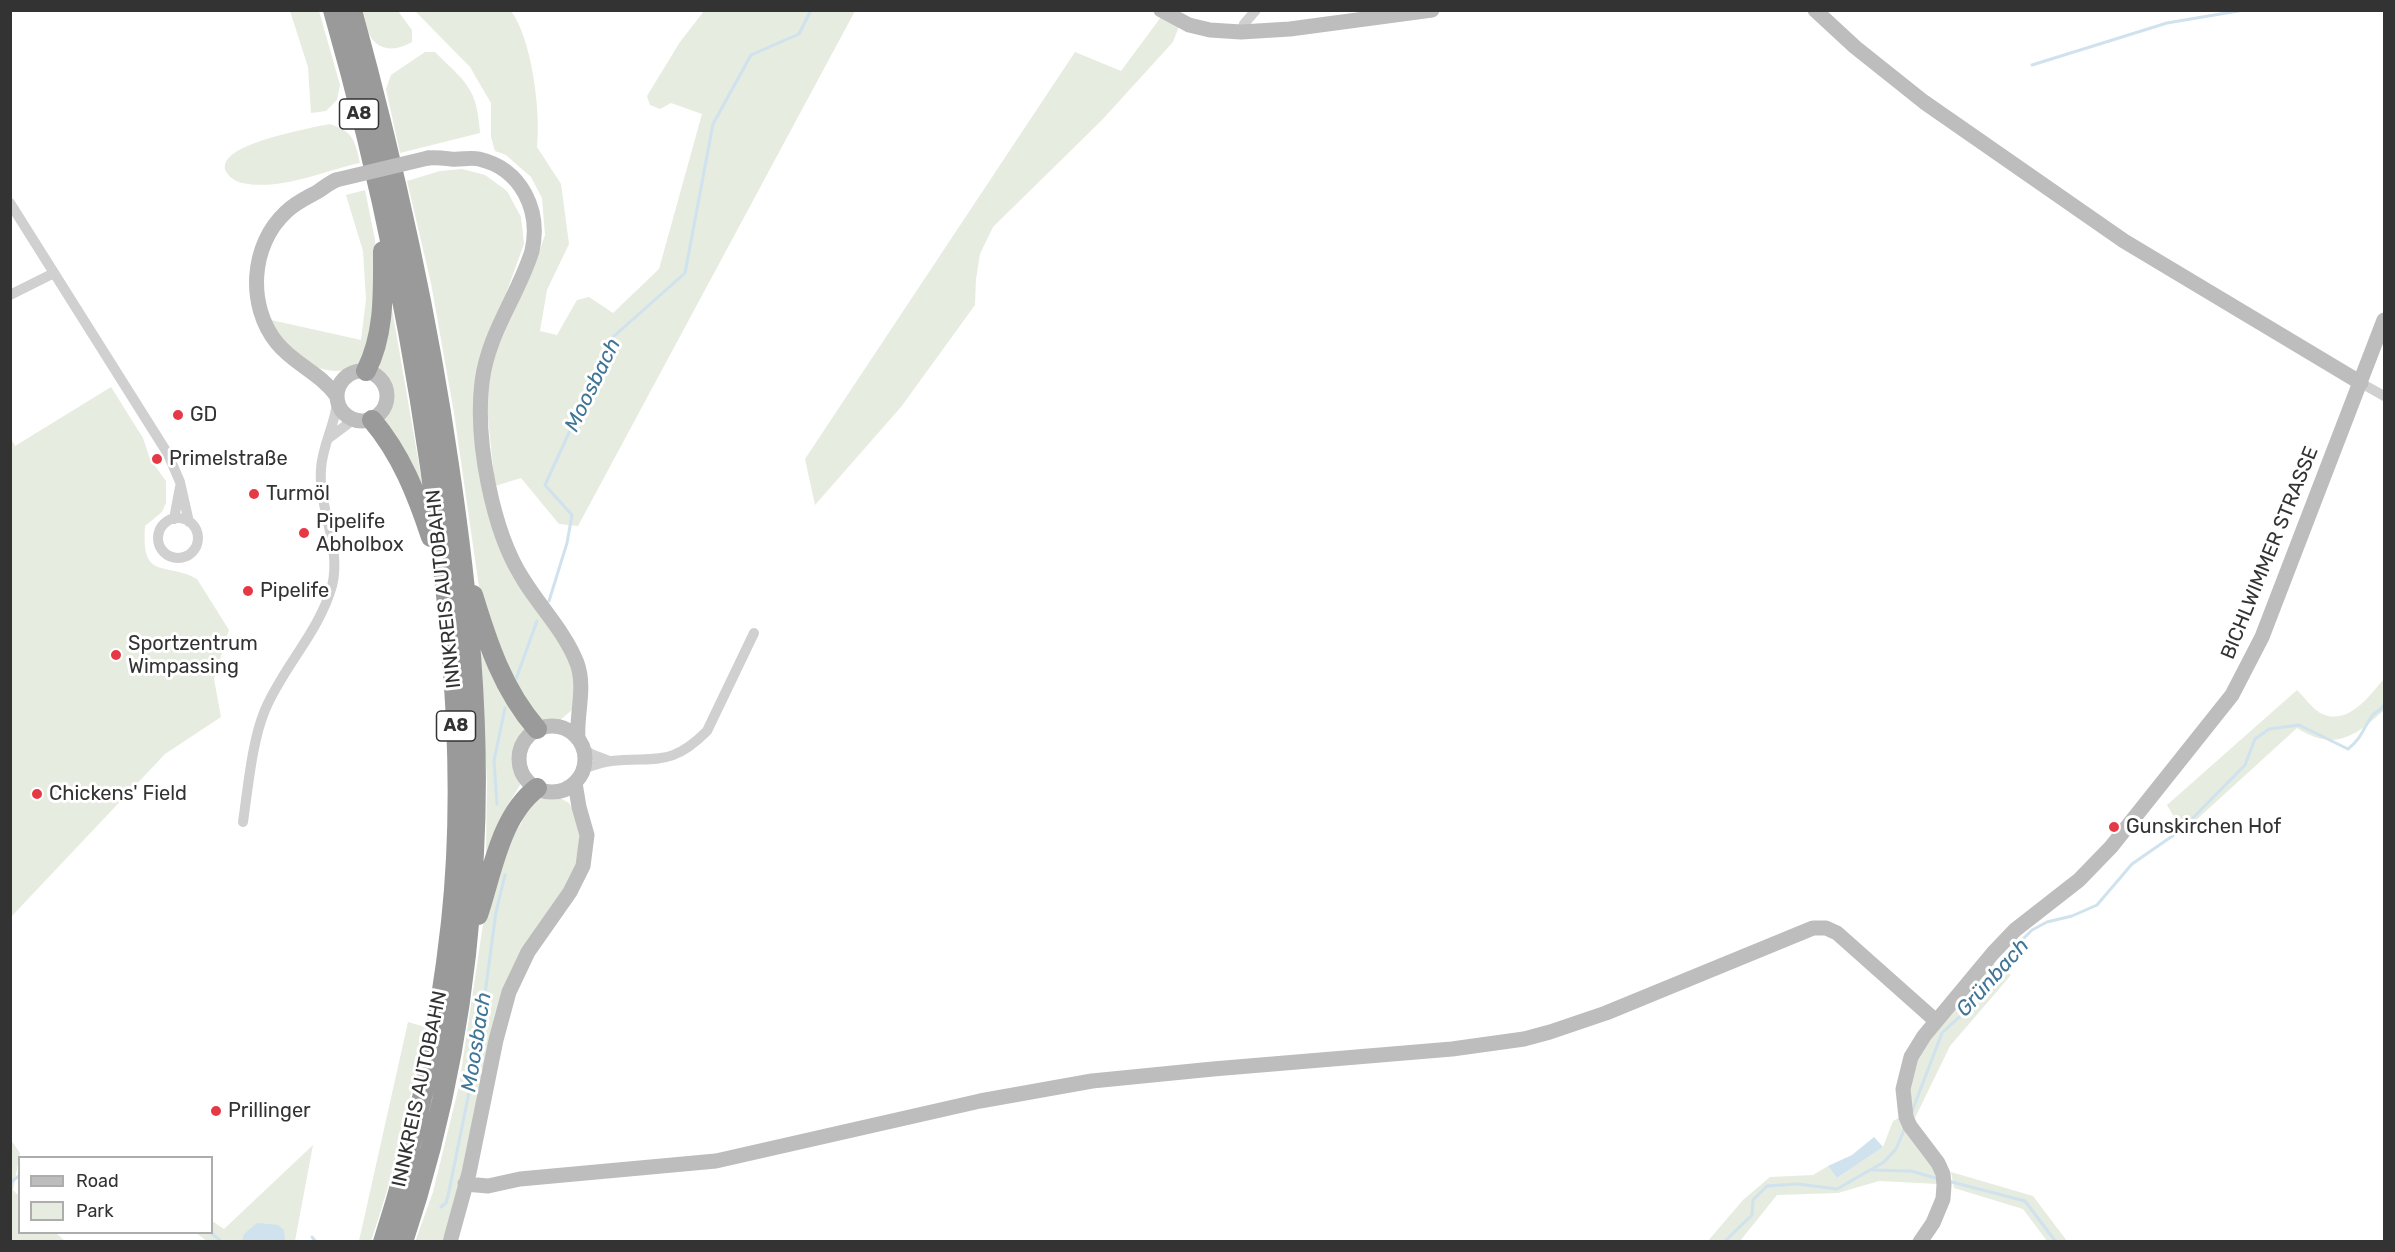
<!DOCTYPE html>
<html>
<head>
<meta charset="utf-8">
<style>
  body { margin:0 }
  #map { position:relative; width:2395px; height:1252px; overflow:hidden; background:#fff; font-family:Rubik,sans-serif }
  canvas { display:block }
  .frame { position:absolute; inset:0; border:12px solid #333; pointer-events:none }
  .legend { position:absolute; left:18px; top:1156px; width:195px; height:78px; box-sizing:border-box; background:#fff; border:2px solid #adadad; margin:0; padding:8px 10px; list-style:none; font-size:18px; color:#333 }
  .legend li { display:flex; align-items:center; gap:12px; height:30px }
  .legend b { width:30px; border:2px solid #adadad }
</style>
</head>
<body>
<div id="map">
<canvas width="2395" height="1252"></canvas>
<div class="frame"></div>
<ul class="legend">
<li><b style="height:8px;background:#bdbdbd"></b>Road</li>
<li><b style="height:16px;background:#e6ecdf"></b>Park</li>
</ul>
</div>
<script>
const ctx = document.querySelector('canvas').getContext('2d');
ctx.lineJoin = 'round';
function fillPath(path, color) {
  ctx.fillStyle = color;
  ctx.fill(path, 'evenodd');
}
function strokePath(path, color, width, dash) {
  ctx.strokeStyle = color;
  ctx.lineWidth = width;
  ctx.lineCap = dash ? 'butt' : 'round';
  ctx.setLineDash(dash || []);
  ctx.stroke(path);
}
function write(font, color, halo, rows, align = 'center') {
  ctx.font = font + ' Rubik,sans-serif';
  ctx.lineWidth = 6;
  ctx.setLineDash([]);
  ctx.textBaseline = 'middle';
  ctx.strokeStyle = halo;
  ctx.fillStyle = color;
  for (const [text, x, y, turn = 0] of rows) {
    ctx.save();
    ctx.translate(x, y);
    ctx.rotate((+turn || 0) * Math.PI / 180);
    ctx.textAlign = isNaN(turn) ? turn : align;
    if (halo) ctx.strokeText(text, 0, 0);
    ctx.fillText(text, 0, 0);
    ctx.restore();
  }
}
fillPath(new Path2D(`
  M290,11H319L340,85L337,100L326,111L311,113L308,67Z
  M363,11H398L412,30V42C400,49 383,53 372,39C367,32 366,19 363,11Z
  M415,11H511C532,39 541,112 537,147L561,184L569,244L547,290L540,331L557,335L577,300L589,297L613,313L659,269L702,114L671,103L660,109L650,105L647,96L680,42L704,11H855L578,526L559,524L521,478L495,486L486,398L493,358L532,272L545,235L542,198L531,177L506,155L495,151L491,137V103L470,67Z
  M1161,17L1179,26L1173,42L1102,120L993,227L980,254L976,279L975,305L901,407L815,505L805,459L1075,52L1121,71Z
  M425,52H435C466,83 477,87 480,133L400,153L386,89L391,75Z
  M329,124C353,131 355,140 360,163C323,171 280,191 242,183C237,182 230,178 227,173C209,145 313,128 329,124Z
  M462,169L485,175L507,191L521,217L524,244L476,376L495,533L510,572L569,658L576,689L572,710L559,721L545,722L532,717L518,699L482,608L454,413L431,283L407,181L440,171Z
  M365,190L375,240L378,288L364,362C325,387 289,355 271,320L361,340L366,299L363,251L346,195Z
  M391,303L423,488L380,420C393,405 396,384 378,371L383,355Z
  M111,387L143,438L150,459L166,481V503L162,512L145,526C141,582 165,561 197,579L229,630L214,679L221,717L165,754L11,917V439L15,446Z
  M479,636L528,729C512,748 510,761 522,782L509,803L504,823L491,855H486L487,782Z
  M2384,679V710C2356,736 2334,752 2297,728L2183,832L2167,805L2297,690C2304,697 2312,708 2320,713C2348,727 2368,697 2384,679Z
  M535,795H555L569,803L577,818L581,843L577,869L517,958L503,992L457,1199L442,1241L415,1242L433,1192L459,1086L483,924L498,860L522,822L524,804Z
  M1991,962L2011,975L1950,1046L1913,1122C1910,1105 1907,1088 1912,1071C1921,1039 1969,989 1991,962Z
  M408,1022L425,1027C410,1100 395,1172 371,1241H359Z
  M1902,1116L1932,1161L1939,1184L1879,1181L1838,1193L1777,1195L1740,1241L1707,1242L1743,1200L1770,1177L1813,1175L1828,1166L1837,1178L1883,1147L1893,1121Z
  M11,1140L20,1153L13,1190L19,1196L20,1232L56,1233L65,1241H11Z
  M313,1145L295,1241H207L196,1233L212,1232V1221L224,1229Z
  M1951,1172L2033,1196L2067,1241H2047L2023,1209L1954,1188Z`), '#e6ecdf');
fillPath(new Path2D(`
  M1874,1137L1883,1147L1837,1178L1828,1166L1852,1155Z
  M257,1223L278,1225L284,1230L285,1241H242L244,1234Z`), '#cfe2ee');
strokePath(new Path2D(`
  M2032,65L2167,23L2244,10
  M549,601L567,543L572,515L545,485L613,337L685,273L713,124L751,55L799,34L811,10
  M516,679L537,621
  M497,804L494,761L505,708
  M1911,1114L1942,1033L1988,990L2010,952L2032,930L2047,922L2072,916L2097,905L2132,864L2181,830L2245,765L2255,739L2269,729L2299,725L2348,749C2362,737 2361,733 2370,719C2373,713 2380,711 2384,705
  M1872,1170L1911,1171L1939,1179
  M1948,1181L2025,1201L2056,1242
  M10,1183L20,1175
  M441,1207L446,1203L448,1196L477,1053L496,912L505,875
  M210,1232L222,1242
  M312,1237L316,1242
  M1724,1242L1752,1215L1753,1200L1767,1186L1798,1184L1837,1189L1884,1162L1896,1149L1905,1128`), '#cfe2ee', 3);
strokePath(new Path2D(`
  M1241,32L1244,24L1256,10
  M10,203L168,454L180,482L189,522
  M10,295L54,273
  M2361,383L2384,396
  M329,438L353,420
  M158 538a20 20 0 1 1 40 0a20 20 0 1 1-40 0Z
  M174,519L180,487
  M583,748L591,754L609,761
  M583,769C592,766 602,762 611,761C656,756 670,768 707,731L754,633
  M243,822C248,788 252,741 265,710C283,667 319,632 332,586C342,548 318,507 321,469C322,446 335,425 337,403`), '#d0d0d0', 10);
strokePath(new Path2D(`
  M1161,10L1189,25L1210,30L1241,32L1290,29L1432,10
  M1815,10L1855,47L1924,102L2124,241L2361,383
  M428,158C436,157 443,158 451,159C461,160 470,157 479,159C522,169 541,211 532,251C518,296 488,333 482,382C475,439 492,531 523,579C540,607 565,632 577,663C586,688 576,714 578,739
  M337 396a25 25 0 1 1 50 0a25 25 0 1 1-50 0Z
  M336,395C320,373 294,364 277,343C247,306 250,245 286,212C295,203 306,198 317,192C324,188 329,183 336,180
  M519 759a33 33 0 1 1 66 0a33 33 0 1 1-66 0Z
  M465,1184L488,1186L520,1179L716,1161L980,1101L1092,1081L1213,1069L1452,1049L1524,1039L1550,1032L1606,1013L1813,928H1826L1837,933L1936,1021
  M450,1242L469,1173L496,1040L509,992L528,952L570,892L583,866L587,835L579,807L575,783
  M1920,1242L1933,1223L1943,1199L1944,1185L1943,1174L1938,1163L1910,1126L1906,1117L1903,1089L1911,1057L1924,1036L1993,953L2015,930L2079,880L2111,847L2232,695L2262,637L2384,320`), '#bdbdbd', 15);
strokePath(new Path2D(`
  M333,10C382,181 417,357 439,534C455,662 465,793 451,922C439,1031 417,1137 383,1242
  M352,10C393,160 427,311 449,465C468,593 481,724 474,853C468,985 445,1117 403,1242
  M366,371C385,334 383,291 383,251
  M372,420C401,454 417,495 431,537
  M473,595C488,644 503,690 537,729
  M478,915C492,874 500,816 537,788`), '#9a9a9a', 20);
strokePath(new Path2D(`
  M336,180L428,158`), '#bdbdbd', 15);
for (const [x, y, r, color] of [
  [178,415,6,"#e63946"],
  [157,459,6,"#e63946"],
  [254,494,6,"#e63946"],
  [304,533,6,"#e63946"],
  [248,591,6,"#e63946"],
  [116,655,6,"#e63946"],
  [37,794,6,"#e63946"],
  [2114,827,6,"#e63946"],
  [216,1111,6,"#e63946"]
]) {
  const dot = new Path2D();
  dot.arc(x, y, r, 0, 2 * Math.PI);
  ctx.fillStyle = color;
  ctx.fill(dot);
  strokePath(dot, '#fff', 2);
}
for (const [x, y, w] of [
  [359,114,39],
  [456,726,39]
]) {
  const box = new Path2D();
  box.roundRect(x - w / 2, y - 15, w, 30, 4.5);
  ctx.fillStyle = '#fff';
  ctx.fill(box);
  strokePath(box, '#333', 1.5);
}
write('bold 18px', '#333', null, [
  ["A8",359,114],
  ["A8",456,726]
]);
write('20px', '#333', '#fff', [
  ["GD",190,415],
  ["Primelstraße",169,459],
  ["Turmöl",266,494],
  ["Pipelife",316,522],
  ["Abholbox",316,545],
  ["Pipelife",260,591],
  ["Sportzentrum",128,644],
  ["Wimpassing",128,667],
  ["Chickens' Field",49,794],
  ["Gunskirchen Hof",2126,827],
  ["Prillinger",228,1111]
], 'left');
write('20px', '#333', '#fff', [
  ["BICHLWIMMER STRASSE",2270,553,-68],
  ["INNKREIS AUTOBAHN",444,589,-96],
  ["INNKREIS AUTOBAHN",420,1089,-78]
]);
write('italic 21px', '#3f7597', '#fff', [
  ["Moosbach",593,385,-64],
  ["Grünbach",1993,978,-48],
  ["Moosbach",477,1042,-81]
]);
</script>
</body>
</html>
